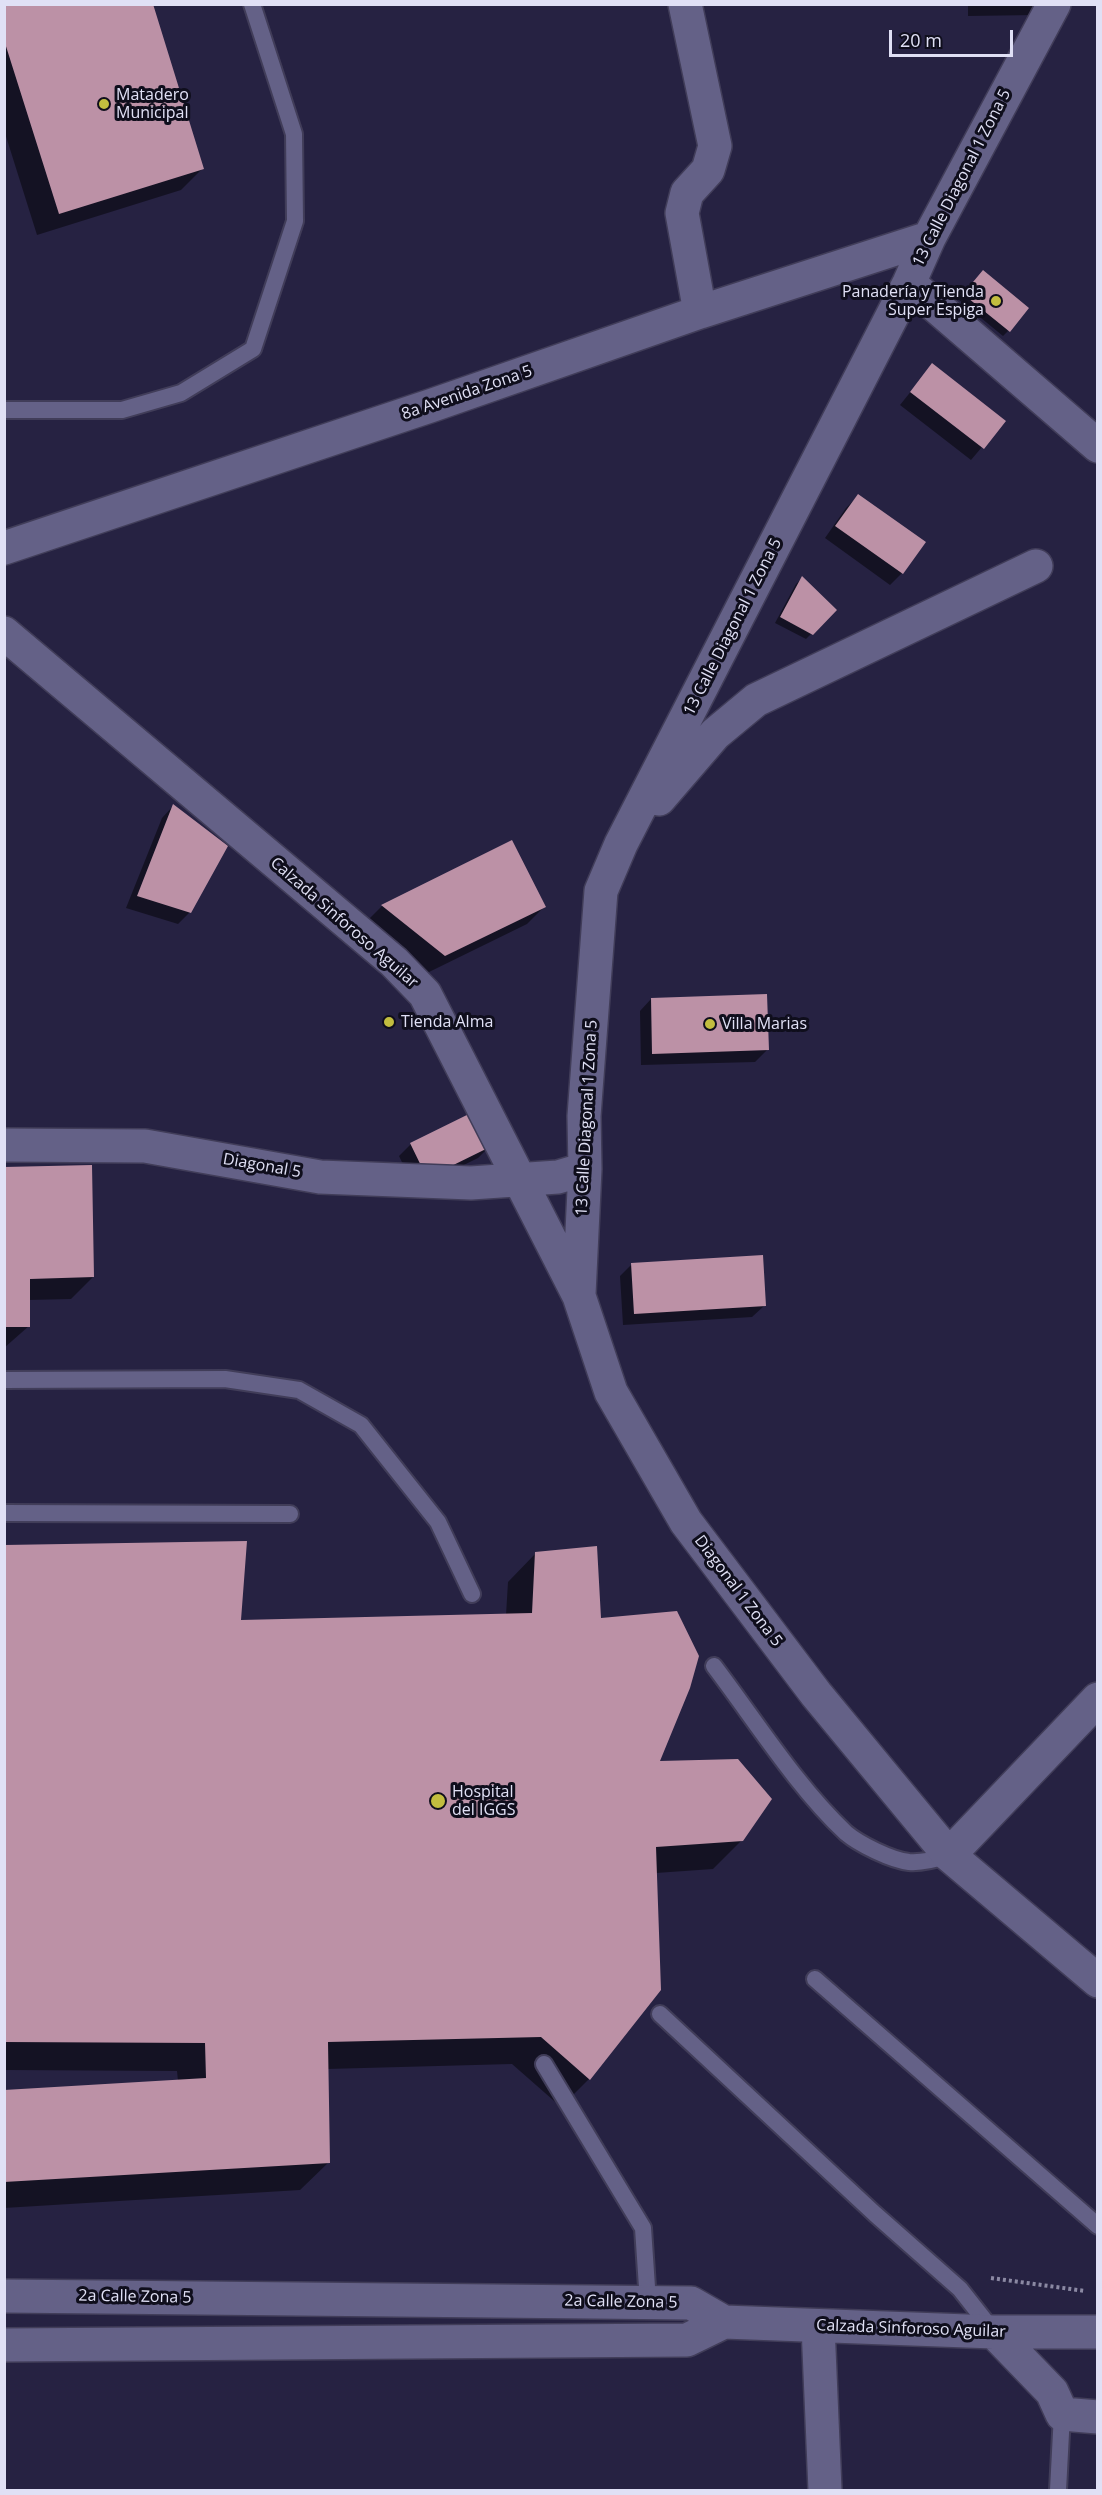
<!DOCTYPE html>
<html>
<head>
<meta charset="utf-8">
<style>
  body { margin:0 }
  #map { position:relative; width:1102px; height:2495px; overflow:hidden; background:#262242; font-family:"Open Sans",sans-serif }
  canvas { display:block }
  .frame { position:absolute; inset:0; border:6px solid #e0e0f5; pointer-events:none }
  .scale { position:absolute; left:889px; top:30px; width:124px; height:27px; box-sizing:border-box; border:3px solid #e0e0f5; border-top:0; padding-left:8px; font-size:18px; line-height:21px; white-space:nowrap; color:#e0e0f5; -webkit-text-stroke:4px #0f0e1c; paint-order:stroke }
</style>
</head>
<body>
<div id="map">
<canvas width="1102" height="2495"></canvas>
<div class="frame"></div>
<div class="scale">20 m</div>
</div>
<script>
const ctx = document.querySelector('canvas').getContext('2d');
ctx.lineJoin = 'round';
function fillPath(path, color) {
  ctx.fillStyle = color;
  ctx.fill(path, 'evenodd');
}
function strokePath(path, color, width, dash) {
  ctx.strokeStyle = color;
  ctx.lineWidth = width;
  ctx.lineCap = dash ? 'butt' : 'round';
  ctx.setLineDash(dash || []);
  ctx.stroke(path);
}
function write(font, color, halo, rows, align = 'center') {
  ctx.font = font + ' "Open Sans",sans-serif';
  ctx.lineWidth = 6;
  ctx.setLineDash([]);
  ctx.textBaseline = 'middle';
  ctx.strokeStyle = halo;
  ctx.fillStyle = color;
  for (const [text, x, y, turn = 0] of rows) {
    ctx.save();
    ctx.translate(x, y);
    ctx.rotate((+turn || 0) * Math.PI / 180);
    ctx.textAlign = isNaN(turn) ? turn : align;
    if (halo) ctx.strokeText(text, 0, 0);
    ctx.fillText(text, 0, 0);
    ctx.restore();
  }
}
fillPath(new Path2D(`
  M4,4L203,168L181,190L37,235L4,130Z
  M968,4H1047L1037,15L968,16Z
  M978,278L1008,331L1003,336L959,300Z
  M932,365L1004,421L971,460L900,405Z
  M858,496L902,573L890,585L825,538L846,508Z
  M802,578L835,610L806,639L775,623L796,584Z
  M173,806L190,912L178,924L126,908L162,818Z
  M382,906L544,907L527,924L427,973L365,923Z
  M651,999L767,1050L755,1062L641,1065L640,1011Z
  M411,1144L490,1146L478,1158L415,1189L399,1156Z
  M4,1168L93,1277L71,1299L28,1300L29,1326L4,1348Z
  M632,1264L764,1306L752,1317L623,1325L620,1276Z
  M4,1547L239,1621L506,1615L508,1582L536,1553L600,1620L658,1763L742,1840L713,1869L656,1873L660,1990L589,2079L561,2107L512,2064L327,2069L329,2162L300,2190L4,2208V2092L178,2081L177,2071L4,2070Z`), '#0007');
fillPath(new Path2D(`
  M4,4H153L204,169L59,214L4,40Z
  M983,270L1029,308L1010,332L963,294Z
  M932,363L1006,421L984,449L910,392Z
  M858,494L926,542L903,574L835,526Z
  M802,576L837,610L813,635L780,617Z
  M173,804L228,846L191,913L137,896Z
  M512,840L546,907L445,956L381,905Z
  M767,994L769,1050L652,1054L651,998Z
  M475,1111L492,1146L427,1178L410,1143Z
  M92,1165L94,1277L30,1279V1327H4V1167Z
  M763,1255L766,1306L634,1314L631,1263Z
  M247,1541L241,1620L532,1613L535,1552L597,1546L601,1618L677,1611L699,1656L690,1688L660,1761L738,1759L772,1799L743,1841L656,1847L661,1990L590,2080L541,2037L328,2042L330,2163L4,2182V2090L206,2078L205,2043L4,2042V1545Z`), '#bc91a6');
const lane = new Path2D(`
  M4,410H122L181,393L253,349L295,221L294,134L252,4
  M4,1380L225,1379L299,1390L361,1425L438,1522L472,1594
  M4,1513L290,1514
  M714,1666C755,1720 797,1787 846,1833C859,1844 891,1860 909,1862C922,1863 937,1859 949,1855
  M815,1979L1098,2226
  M660,2014L875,2214L960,2289L993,2331
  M544,2064L643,2228L648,2302
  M1058,2490L1062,2414`);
const street = new Path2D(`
  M685,4L715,146L708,170L687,193L682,213L700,312
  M909,283L1098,446
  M4,548L430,406L700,312L929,238
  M4,633L394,962L425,994L579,1296L611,1392L686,1522L816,1694L949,1855L1098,1981
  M659,799L715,734L756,700L1036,566
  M4,1145L145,1146L320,1177L471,1183L558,1177L585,1169
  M579,1294L585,1169L584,1116L601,891L621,844L909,283L929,238L1054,4
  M949,1855L1098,1699
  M4,2296L691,2303L724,2322
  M818,2326L825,2490
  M994,2332L1052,2392L1062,2414L1098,2417
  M4,2345L687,2340L724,2322L994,2332H1098`);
strokePath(lane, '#413d59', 20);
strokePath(street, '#413d59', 36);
strokePath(new Path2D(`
  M991,2278L1085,2291`), '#8b89a3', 4, [3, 3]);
strokePath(lane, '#646187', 16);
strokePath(street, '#646187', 33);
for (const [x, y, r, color] of [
  [104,104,6,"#c2bd3f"],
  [996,301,6,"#c2bd3f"],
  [389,1022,6,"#c2bd3f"],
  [710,1024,6,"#c2bd3f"],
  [438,1801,8,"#c2bd3f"]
]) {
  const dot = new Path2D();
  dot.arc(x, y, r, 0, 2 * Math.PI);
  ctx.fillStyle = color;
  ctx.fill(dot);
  strokePath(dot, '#0f0e1c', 2);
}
write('16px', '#e0e0f5', '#0f0e1c', [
  ["Matadero",116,95],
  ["Municipal",116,113],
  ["Panadería y Tienda",984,292,"right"],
  ["Super Espiga",984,310,"right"],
  ["Tienda Alma",401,1022],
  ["Villa Marias",722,1024],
  ["Hospital",452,1792],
  ["del IGGS",452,1810]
], 'left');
write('16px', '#e0e0f5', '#0f0e1c', [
  ["13 Calle Diagonal 1 Zona 5",962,178,-63],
  ["8a Avenida Zona 5",467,393,-19],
  ["13 Calle Diagonal 1 Zona 5",733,627,-63],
  ["Calzada Sinforoso Aguilar",344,923,41],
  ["13 Calle Diagonal 1 Zona 5",587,1118,-87],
  ["Diagonal 5",262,1166,10],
  ["Diagonal 1 Zona 5",738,1591,53],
  ["2a Calle Zona 5",135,2297,1],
  ["2a Calle Zona 5",621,2302,1],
  ["Calzada Sinforoso Aguilar",911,2329,2]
]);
</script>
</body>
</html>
